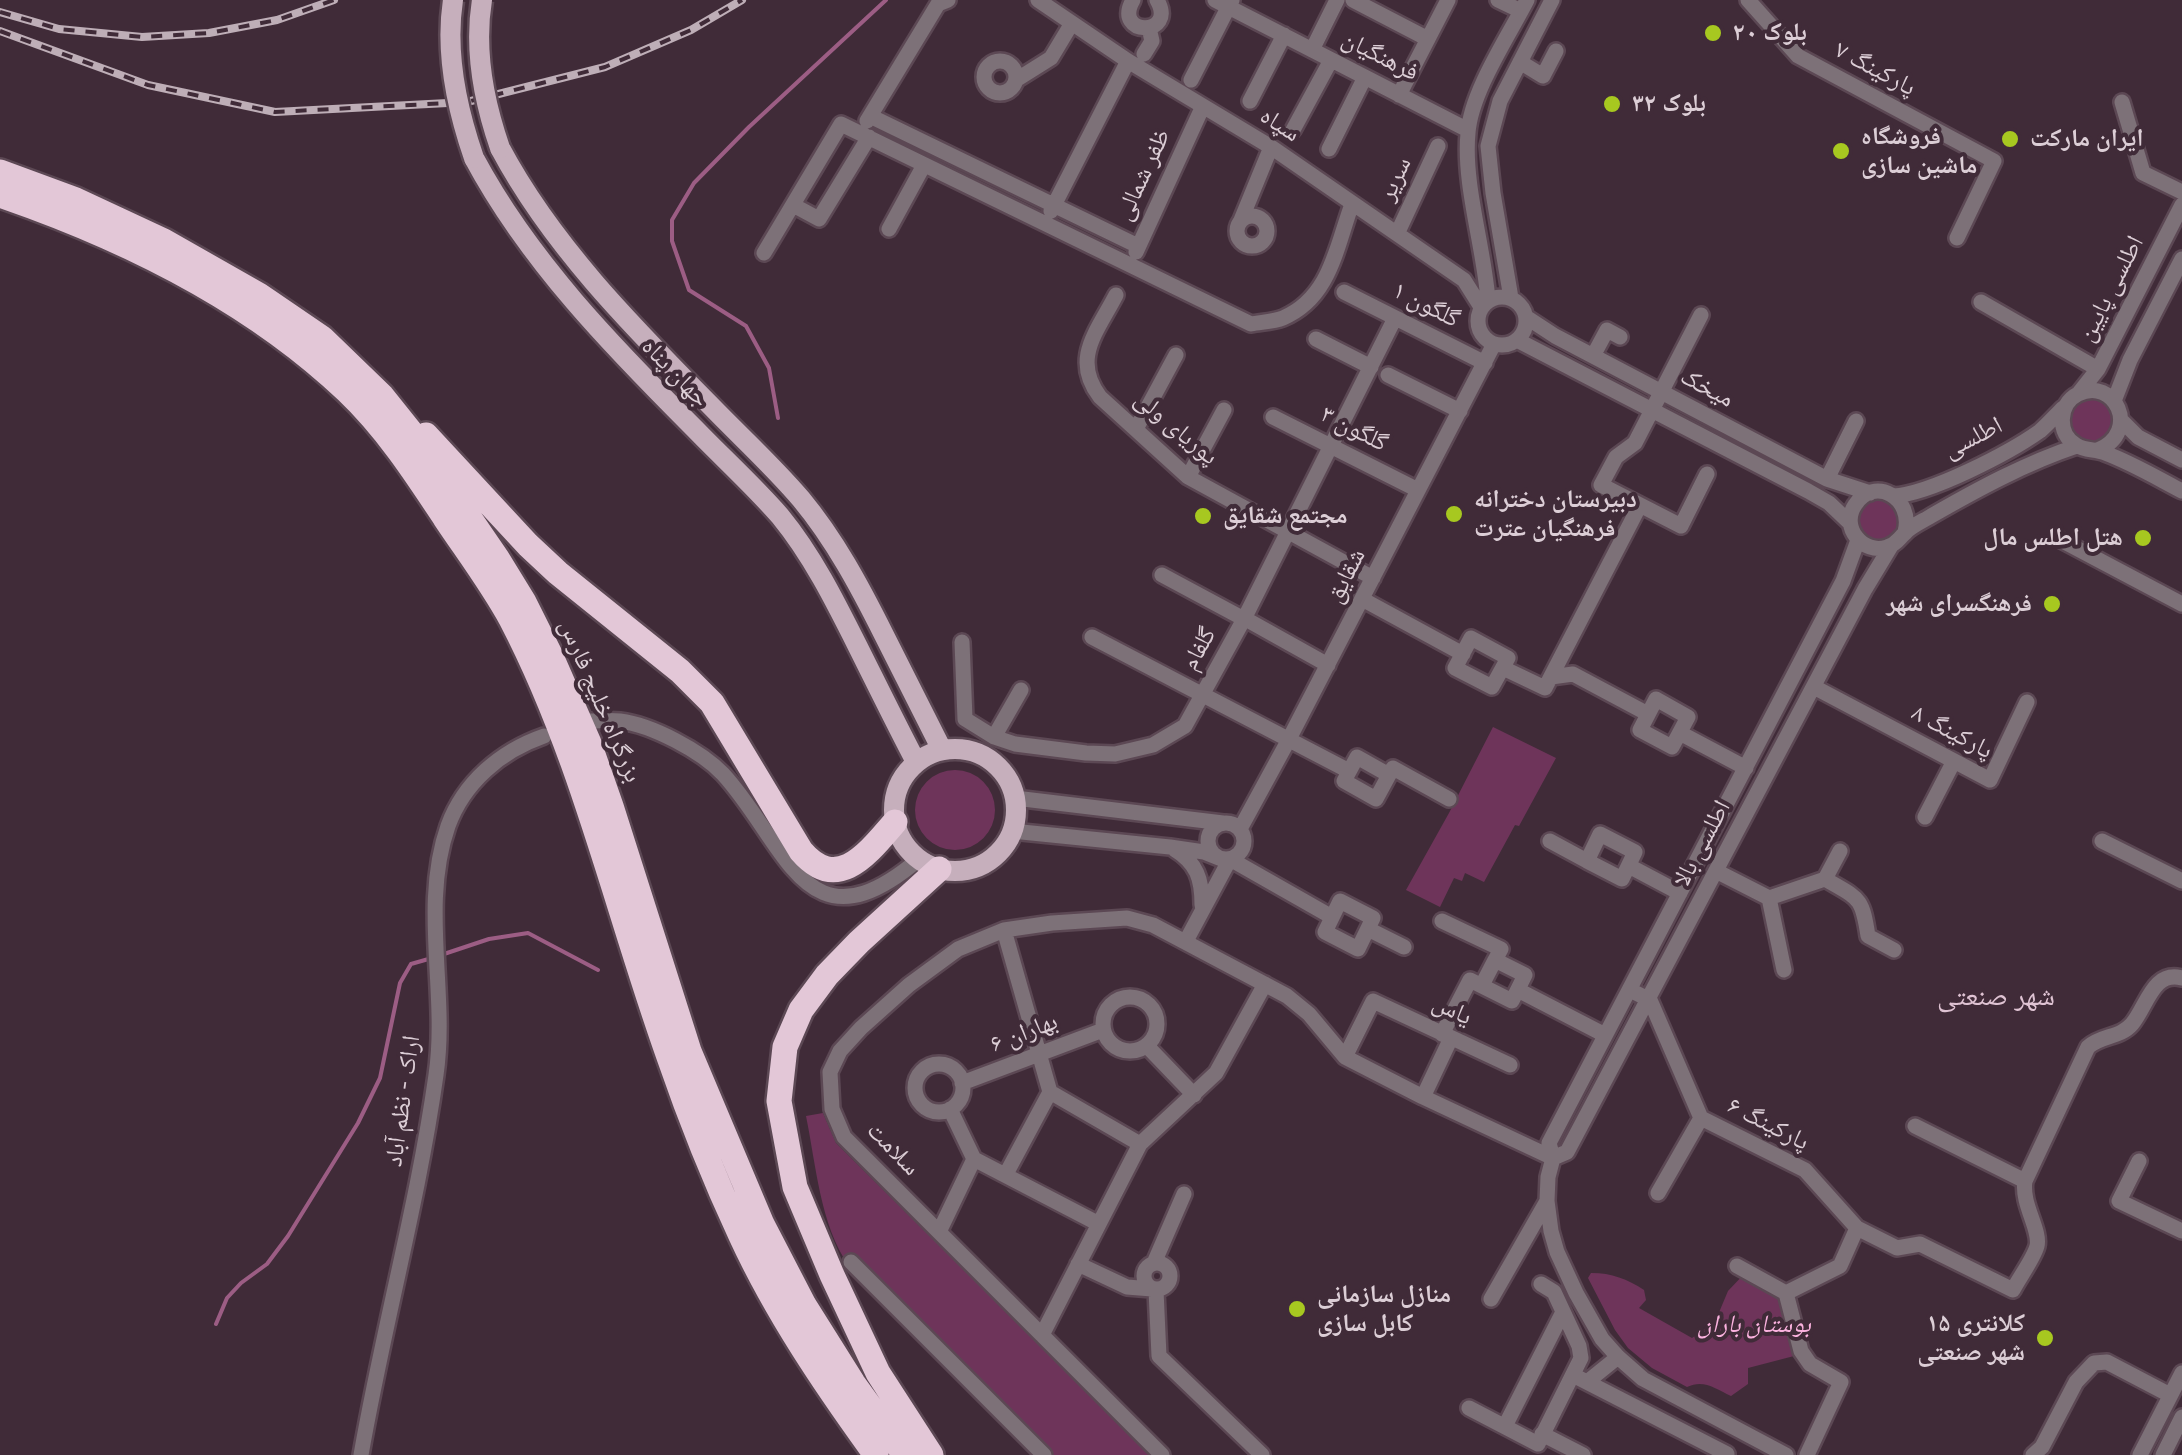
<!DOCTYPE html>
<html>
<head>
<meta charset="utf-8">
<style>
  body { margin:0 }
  canvas { display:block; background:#402b38 }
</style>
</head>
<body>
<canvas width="2182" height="1455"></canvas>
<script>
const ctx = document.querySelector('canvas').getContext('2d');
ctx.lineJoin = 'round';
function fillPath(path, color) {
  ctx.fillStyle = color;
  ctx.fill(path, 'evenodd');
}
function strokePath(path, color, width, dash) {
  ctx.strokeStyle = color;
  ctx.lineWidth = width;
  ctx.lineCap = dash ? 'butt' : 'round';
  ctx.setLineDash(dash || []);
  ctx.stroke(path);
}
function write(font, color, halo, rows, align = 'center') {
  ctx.font = font + ' "IBM Plex Serif","Noto Naskh Arabic",serif';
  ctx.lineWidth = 8;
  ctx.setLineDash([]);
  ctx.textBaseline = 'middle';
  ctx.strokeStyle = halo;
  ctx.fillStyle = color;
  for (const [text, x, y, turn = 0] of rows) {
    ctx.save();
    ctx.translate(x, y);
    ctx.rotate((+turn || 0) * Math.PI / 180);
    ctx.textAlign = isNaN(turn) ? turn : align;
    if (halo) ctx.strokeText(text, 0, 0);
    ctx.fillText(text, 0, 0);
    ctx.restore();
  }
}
fillPath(new Path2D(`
  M2070 420a22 22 0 1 1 44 0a22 22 0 1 1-44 0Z
  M1857 520a21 21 0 1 1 42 0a21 21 0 1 1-42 0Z
  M1493,727L1556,758L1519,826L1515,825L1484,882L1465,873L1462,881L1454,878L1440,907L1406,890L1449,813Z
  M915 810a40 40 0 1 1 80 0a40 40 0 1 1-80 0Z
  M823,1113L836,1143L1151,1455H1038L849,1266C820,1225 816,1164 806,1116Z
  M1747,1271C1772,1286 1784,1296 1793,1325C1797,1338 1799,1343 1794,1356L1748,1368V1384L1731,1396C1715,1388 1703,1379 1687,1387L1652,1368L1628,1348L1615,1330L1588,1278L1591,1273C1612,1273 1627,1279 1644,1290L1646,1300L1639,1308L1692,1338L1715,1322L1728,1291Z`), '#6e345a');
strokePath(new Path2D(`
  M778,418L769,368L746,326L689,290L672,241V220L694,183L749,127L886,0
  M441,955L489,939L528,933L598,970
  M216,1324L227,1298L241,1283L267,1264L288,1236L358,1123L380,1078L400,983L411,964L432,958`), '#9c5d84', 4);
const minor = new Path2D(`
  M1038,0L1128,61L1271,147L1464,280L1481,307
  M1133,0C1112,37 1178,37 1157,0
  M1215,0L1468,130
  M1353,0L1428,39
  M1498,0L1521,11
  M1748,0L1798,56L1994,161L1957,238
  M1312,50L1337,0
  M1144,54L1152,41L1149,28
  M984 77a16 16 0 1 1 32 0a16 16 0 1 1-32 0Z
  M1520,62L1543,76L1556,51
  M1016,80L1051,58L1072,23
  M1191,80L1232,0
  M1399,95L1448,0
  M1250,101L1284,35
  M2122,102L2143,173L2182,192
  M870,116L1138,246
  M867,121L938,4L948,0
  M1293,130L1331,60
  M1329,149L1365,77
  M793,205L819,219L869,137
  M1051,211L1128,61
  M1237 231a15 15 0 1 1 30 0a15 15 0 1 1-30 0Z
  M1241,220L1271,147
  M889,229L924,165
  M1397,234L1438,146
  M1136,252L1203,106
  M764,253L841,124L1251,324C1261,322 1273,322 1283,318C1330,298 1336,248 1352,204
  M1344,292L1485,363
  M1116,295C1097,332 1071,359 1100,397L1188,477L1373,578
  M1478 321a24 24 0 1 1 48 0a24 24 0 1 1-48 0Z
  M1511,298L1493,193L1488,146L1500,101L1552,0
  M1488,300C1484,247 1463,184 1468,133C1471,92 1508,37 1527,0
  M1981,302L2098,369
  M1701,315L1635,443L1616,457L1601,485L1681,526L1707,474
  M1526,317L1555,336L1827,479L1870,493
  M1316,339L1371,367
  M1517,340L1808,491L1829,503L1850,523
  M1593,356L1607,330L1620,337
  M1388,375L1460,411
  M2079,393L2098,369L2182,205
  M2114,401L2130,360L2182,259
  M1273,417L1412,487
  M2121,420L2138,437L2182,460
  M1136,429L1176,355
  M2098,450C2142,431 2114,376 2078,394C2058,404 2057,434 2076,445C2085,451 2096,449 2105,453C2132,463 2157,478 2182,491
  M1188,477L1224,410
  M1827,479L1856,421
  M1893,496C1930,494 2009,453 2040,431C2048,424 2056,415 2063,408
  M1905,532C1914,498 1874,475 1855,505C1840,527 1863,555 1887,547C1897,544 1898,539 1905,533C1911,526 1923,521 1931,516C1978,489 2026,463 2077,446
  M2061,540L2182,604
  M1162,575L1244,619
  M1362,599L1463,654
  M1251,622L1328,665
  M1092,637L1203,695
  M1471,638L1508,658L1492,687L1455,668Z
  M962,642L965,719L994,737L1015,744L1086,753L1115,754L1153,745L1185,726L1244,619L1395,318
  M1503,668L1545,688L1640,505
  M1551,677L1573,674L1648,714
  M1814,687L1990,780L2027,702
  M1209,698L1349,771
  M1656,699L1688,717L1672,747L1640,730Z
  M589,721C599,721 610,720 620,721C652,725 701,751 723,774C788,845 806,955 919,859
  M1680,733L1746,768
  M994,737L1021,690
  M1357,757L1389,775L1376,799L1344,781Z
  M1389,775L1393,768L1449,799
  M1015,798L1223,823
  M1925,817L1954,761
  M1208 841a18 18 0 1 1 36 0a18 18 0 1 1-36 0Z
  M1240,829L1288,741L1494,344
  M1012,831L1170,847L1204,852L1219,858
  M1600,834L1635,852L1622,879L1587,861Z
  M1550,841L1587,861
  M2102,841L2182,881
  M1174,849C1197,863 1202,879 1202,905
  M1629,866L1680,893
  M1716,871L1769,898L1825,879C1859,899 1862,896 1868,936L1894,950
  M1825,879L1840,851
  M1769,898L1784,970
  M1340,901L1373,918L1358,949L1325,932Z
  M1442,921L1501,949L1495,960
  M1368,929L1404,947
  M1004,930L1050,1092L1006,1174
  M1186,941L1230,859L1332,917
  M1518,990L1605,1035
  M1630,990L1650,1000L1701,1118L1805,1170L1857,1228L1897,1248L1920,1244L2013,1290C2019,1278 2034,1258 2037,1246C2041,1230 2021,1204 2025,1181L2088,1047C2101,1035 2120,1038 2132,1024C2147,1006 2153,970 2182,978
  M1103 1024a27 27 0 1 1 54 0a27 27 0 1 1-54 0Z
  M1442,1034L1470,980L1512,1001L1525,975L1495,960L1482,985
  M1147,1046L1194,1095
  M1345,1057L1373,1001L1510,1065
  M915 1088a24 24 0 1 1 48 0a24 24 0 1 1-48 0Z
  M962,1083L1103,1030
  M1050,1092L1140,1144
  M1423,1097L1451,1038
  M950,1109L974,1159L1099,1224
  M1915,1126L2025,1181
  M1553,1158L1567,1152L1865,589L1891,546
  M2139,1161L2119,1201L2182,1231
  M1658,1193L1701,1118
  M939,1232L974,1159
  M851,1262L1044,1455
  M1144 1276a13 13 0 1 1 26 0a13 13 0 1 1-26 0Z
  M1154,1263L1184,1194
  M1078,1264L1127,1287L1152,1289
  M1737,1266L1786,1293L1801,1351L1810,1364L1841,1382L1807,1455
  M1156,1290L1159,1356L1262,1455
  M1786,1293L1840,1266L1857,1228
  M1491,1299L1547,1201
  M1042,1335L1140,1144L1216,1073L1265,984
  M1573,1375L1727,1454
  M1587,1382L1618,1357
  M1469,1408L1538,1444L1581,1358L1579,1346L1554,1292L1541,1284
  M1505,1426L1563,1312
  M1542,1434L1583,1455
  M361,1455C383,1328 418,1203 436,1075C448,993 420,906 448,826C464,782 501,751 544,736
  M1162,1455L844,1137L832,1109L830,1072L840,1051L861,1028L909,985L958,949L1004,930L1052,923L1127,918L1153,925L1287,996L1309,1014L1345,1057L1423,1097L1553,1158
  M1786,1455L1643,1379L1618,1357L1602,1339L1576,1293L1557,1252L1551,1231L1547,1201L1548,1177L1553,1158L1549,1143L1843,581L1858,540
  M2033,1455L2042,1447L2076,1382L2094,1363L2107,1362L2170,1395
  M2140,1455L2182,1373
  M2163,1455L2182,1417`);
const major = new Path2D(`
  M500,148C552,246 634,328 711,406C741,437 773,466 801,499C835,540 860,587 884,635C903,673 923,712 942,750
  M474,158C529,261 613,347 695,429C723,458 753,485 780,516C812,555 835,601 858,647C877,685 896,724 916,762
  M894 810a61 61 0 1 1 122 0a61 61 0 1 1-122 0Z`);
const highway = new Path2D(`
  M0,172L76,200L164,241L259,295L322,338L382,396L410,431L497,558L524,602L551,656L589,743L611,806L689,1051L762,1224L804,1305L853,1383L905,1455
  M0,195C125,238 250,299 347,391C386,428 416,474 445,518C467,551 492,584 511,619C583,757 617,912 669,1057C690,1118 714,1178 741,1236C777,1314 826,1386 876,1455
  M426,435L528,545L558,573L680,671L712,703L801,851C838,894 868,853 895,822
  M931,1455L878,1373L832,1275L795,1187L779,1101L785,1047L801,1010L827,975L859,942L939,869`);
strokePath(minor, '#5c4854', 20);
strokePath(major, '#5c4854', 25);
strokePath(highway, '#5c4854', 30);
strokePath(minor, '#7d7178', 15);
strokePath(major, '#c6afbc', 20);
strokePath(highway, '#e3c7d7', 25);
const rail = new Path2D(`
  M0,12L59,29L142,37L209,33L277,20L334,0
  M0,31L148,85L275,112L467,102L605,67L691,30L742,0`);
strokePath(rail, '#beaeb7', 8);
strokePath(rail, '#402b38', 4, [11]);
const majorBridge = new Path2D(`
  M453,0C445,52 457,109 474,158
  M482,0C474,49 484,102 500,148`);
strokePath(majorBridge, '#5c4854', 25, []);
strokePath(majorBridge, '#c6afbc', 20);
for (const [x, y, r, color] of [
  [1713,33,10,"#a7c820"],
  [1612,104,10,"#a7c820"],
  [2010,139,10,"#a7c820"],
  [1841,151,10,"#a7c820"],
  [1454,514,10,"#a7c820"],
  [1203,516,10,"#a7c820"],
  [2143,538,10,"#a7c820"],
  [2052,604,10,"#a7c820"],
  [1297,1309,10,"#a7c820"],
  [2045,1338,10,"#a7c820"]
]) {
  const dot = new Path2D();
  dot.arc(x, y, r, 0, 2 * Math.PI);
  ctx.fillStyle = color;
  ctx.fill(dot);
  strokePath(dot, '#402b38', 4);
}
write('bold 25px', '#dcced6', '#402b38', [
  ["بلوک ۲۰",1733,33],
  ["بلوک ۳۲",1632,104],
  ["فروشگاه",1861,137],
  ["ماشین سازی",1861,166],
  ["ایران مارکت",2030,139],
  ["دبیرستان دخترانه",1474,500],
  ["فرهنگیان عترت",1474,529],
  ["مجتمع شقایق",1223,516],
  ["هتل اطلس مال",2123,538,"right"],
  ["فرهنگسرای شهر",2032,604,"right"],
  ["منازل سازمانی",1317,1295],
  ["کابل سازی",1317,1324],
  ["کلانتری ۱۵",2025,1324,"right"],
  ["شهر صنعتی",2025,1353,"right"]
], 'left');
write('25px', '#dcced6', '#402b38', [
  ["فرهنگیان",1380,56,27],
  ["پارکینگ ۷",1875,69,28],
  ["سپاه",1280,125,33],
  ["ظفر شمالی",1143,175,-65],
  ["سریر",1395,179,-65],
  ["اطلسی پایین",2111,289,-63],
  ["گلگون ۱",1426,305,27],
  ["جهان پناه",675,373,46],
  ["میخک",1707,388,28],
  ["پوریای ولی",1176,428,40],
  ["گلگون ۳",1354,429,27],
  ["اطلسی",1973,438,-27],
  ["شقایق",1346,576,-63],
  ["گلفام",1199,649,-61],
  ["بزرگراه خلیج فارس",600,701,67],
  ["پارکینگ ۸",1952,732,28],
  ["اطلسی بالا",1702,844,-62],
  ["یاس",1452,1010,25],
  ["بهاران ۶",1024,1033,-21],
  ["اراک - نظم آباد",403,1101,-82],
  ["پارکینگ ۶",1768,1124,27],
  ["سلامت",893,1149,46]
]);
write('italic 25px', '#fbb2df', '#402b38', [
  ["بوستان باران",1754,1325]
]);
write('28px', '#dfc3d3', '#402b38', [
  ["شهر صنعتی",1996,997]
]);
</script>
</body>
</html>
